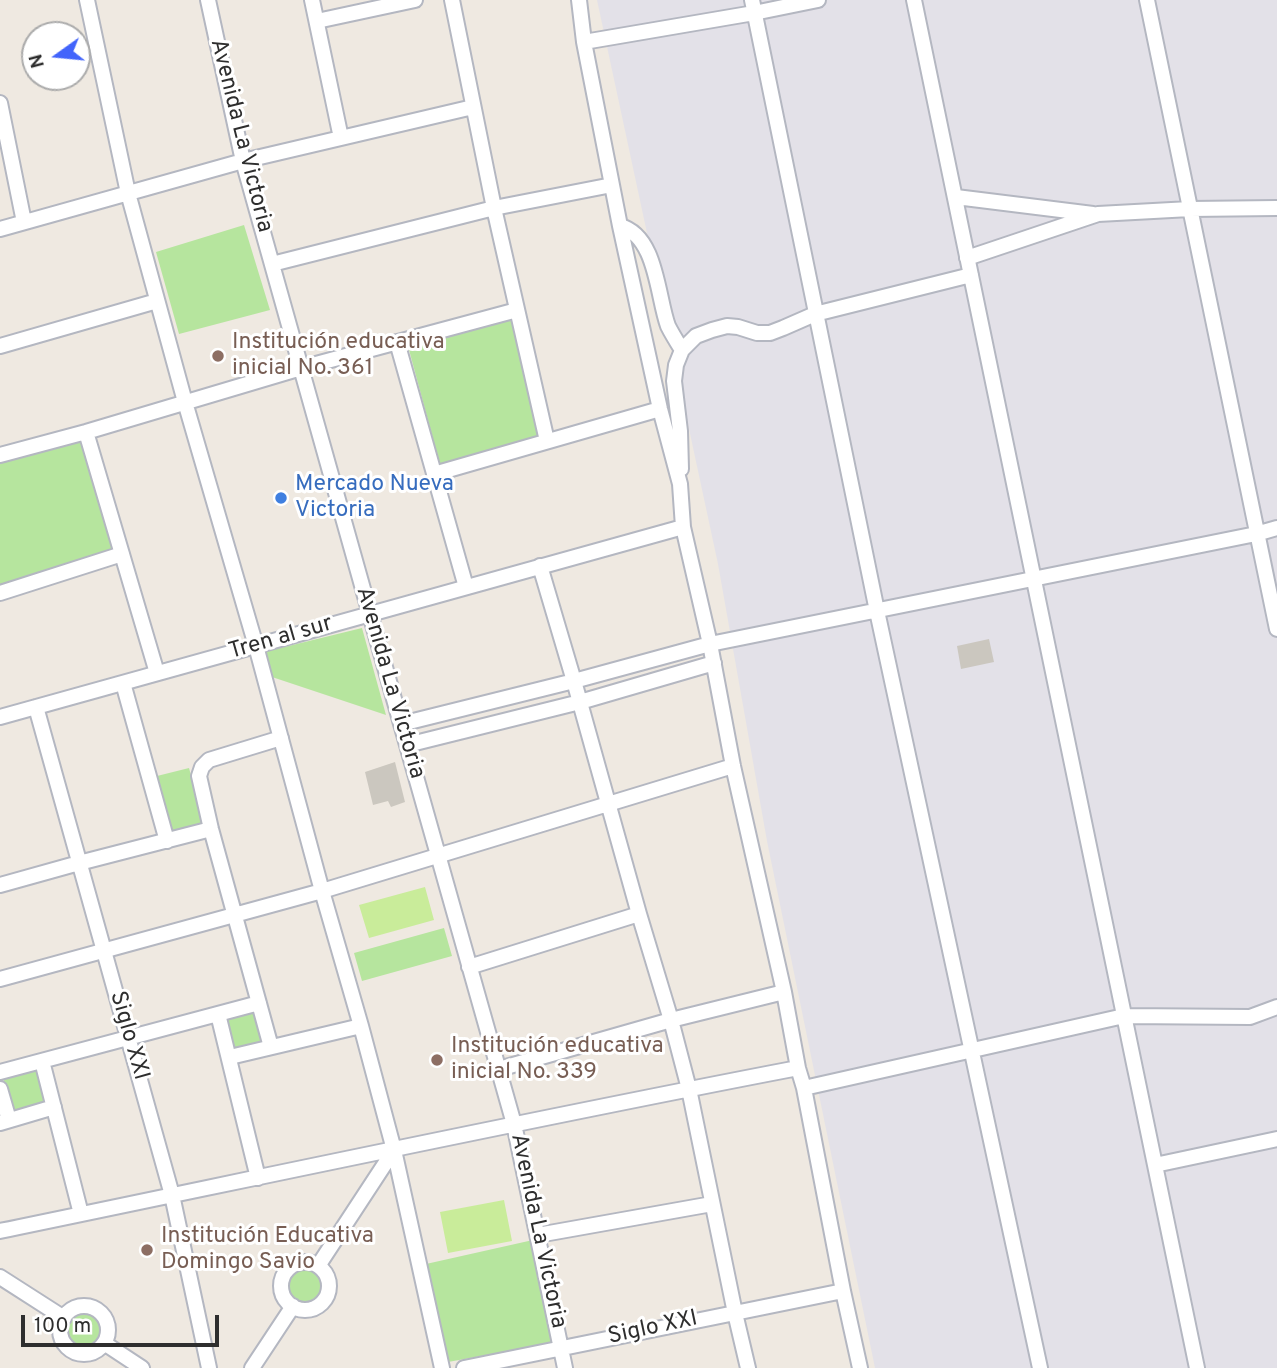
<!DOCTYPE html>
<html>
<head>
<meta charset="utf-8">
<style>
  body { margin:0 }
  #map { position:relative; width:1277px; height:1368px; overflow:hidden; background:#efe9e1; font-family:Overpass,sans-serif }
  canvas { display:block }
  .north { position:absolute; left:21px; top:21px; width:70px; height:70px; box-sizing:border-box; background:#fff; border:2px solid #ababab; border-radius:50%; rotate:255deg; font-size:19px; font-weight:700; line-height:28px; text-align:center; color:#2e2e2e }
  .north::after { content:''; display:block; margin:auto; width:24px; height:32px; background:#4264fb; clip-path:polygon(50% 0,100% 100%,50% 72%,0 100%) }
  .scale { position:absolute; left:21px; top:1315px; width:198px; height:32px; box-sizing:border-box; border:4px solid #2e2e2e; border-top:0; padding-left:9px; font-size:21px; line-height:24px; white-space:nowrap; color:#2e2e2e; -webkit-text-stroke:5px #fff; paint-order:stroke }
</style>
</head>
<body>
<div id="map">
<canvas width="1277" height="1368"></canvas>
<div class="north">N</div>
<div class="scale">100 m</div>
</div>
<script>
const ctx = document.querySelector('canvas').getContext('2d');
ctx.lineJoin = 'round';
function fillPath(path, color) {
  ctx.fillStyle = color;
  ctx.fill(path, 'evenodd');
}
function strokePath(path, color, width, dash) {
  ctx.strokeStyle = color;
  ctx.lineWidth = width;
  ctx.lineCap = dash ? 'butt' : 'round';
  ctx.setLineDash(dash || []);
  ctx.stroke(path);
}
function write(font, color, halo, rows, align = 'center') {
  ctx.font = font + ' Overpass,sans-serif';
  ctx.lineWidth = 6;
  ctx.setLineDash([]);
  ctx.textBaseline = 'middle';
  ctx.strokeStyle = halo;
  ctx.fillStyle = color;
  for (const [text, x, y, turn = 0] of rows) {
    ctx.save();
    ctx.translate(x, y);
    ctx.rotate((+turn || 0) * Math.PI / 180);
    ctx.textAlign = isNaN(turn) ? turn : align;
    if (halo) ctx.strokeText(text, 0, 0);
    ctx.fillText(text, 0, 0);
    ctx.restore();
  }
}
fillPath(new Path2D(`
  M597,0H1277V1368H875L767,841L718,564Z`), '#e3e1e8');
fillPath(new Path2D(`
  M244,225L270,310L179,334L156,252Z
  M515,317L542,437L440,465L408,346Z
  M82,439L115,549L0,586V462Z
  M362,628L386,715L272,677L264,652Z
  M189,768L205,826L170,836L153,777Z
  M444,928L452,956L362,981L354,953Z
  M256,1007L266,1043L233,1052L223,1016Z
  M38,1066L47,1102L12,1111L2,1074Z
  M533,1240L554,1343L448,1362L426,1264Z
  M287 1285a18 18 0 1 1 36 0a18 18 0 1 1-36 0Z
  M65 1329a18 18 0 1 1 36 0a18 18 0 1 1-36 0Z`), '#b6e59e');
fillPath(new Path2D(`
  M425,887L434,920L369,938L359,905Z
  M504,1200L512,1241L448,1253L440,1212Z`), '#c9ec9a');
fillPath(new Path2D(`
  M989,639L994,662L961,669L957,646Z
  M395,762L405,802L391,807L388,801L373,805L365,772Z`), '#cbc7bf');
const street = new Path2D(`
  M87,0L128,193L185,402L256,646L322,891L361,1026L394,1150L442,1368
  M208,0L243,161L370,614L514,1124L565,1368
  M312,0L341,138
  M452,0L494,208L547,441
  M579,0L584,42L620,226L660,409L680,484L683,527L710,644L733,766L784,992L798,1068L804,1088L843,1291L860,1368
  M752,0L877,611L1040,1368
  M914,0L1197,1368
  M1147,0L1277,629
  M317,21L415,0
  M584,42L754,13L818,0
  M0,103L24,222
  M956,197L1093,214
  M620,226C657,236 657,296 668,326C672,334 677,342 682,350
  M0,229L243,161L473,107
  M967,258L1098,214L1190,209L1277,208
  M272,264L494,208L612,185
  M397,342L466,587
  M0,346L157,301
  M86,432L157,673
  M0,455L86,432L301,368L517,310
  M681,469L680,431L674,381L676,365L682,350L696,336L712,330L727,326L738,327L757,333H770L783,328L815,314L971,275
  M434,474L660,409
  M540,566L574,681L639,914L671,1020L689,1089L735,1313L748,1368
  M0,593L122,554
  M123,683L167,841
  M36,707L172,1195L209,1368
  M0,717L683,527
  M401,724L574,681L710,644L1256,534L1277,528
  M407,745L580,702L714,663
  M0,885L79,863L211,829
  M469,967L639,914
  M0,979L322,891L733,766
  M218,1014L258,1178
  M271,1047L211,829L199,776L202,767L209,760L281,738
  M230,1057L361,1026
  M42,1061L81,1214
  M499,1069L671,1020L784,992
  M0,1072L259,1003
  M804,1088L1124,1016L1250,1017L1277,1007
  M0,1089L9,1120
  M0,1123L54,1107
  M1155,1165L1277,1139
  M0,1231C266,1176 531,1119 798,1068
  M538,1235L712,1204
  M281 1286a24 24 0 1 1 48 0a24 24 0 1 1-48 0Z
  M318,1266L394,1150
  M0,1277L64,1318
  M60 1330a24 24 0 1 1 48 0a24 24 0 1 1-48 0Z
  M104,1343L142,1368
  M252,1368L293,1306
  M464,1368L843,1291`);
strokePath(street, '#b4b7c1', 18);
strokePath(street, '#fff', 14);
for (const [x, y, r, color] of [
  [218,356,7,"#8d6e63"],
  [281,498,7,"#3f7fe0"],
  [437,1060,7,"#8d6e63"],
  [147,1250,7,"#8d6e63"]
]) {
  const dot = new Path2D();
  dot.arc(x, y, r, 0, 2 * Math.PI);
  ctx.fillStyle = color;
  ctx.fill(dot);
  strokePath(dot, '#fff', 2.5);
}
write('23px', '#2e2e2e', '#fff', [
  ["Avenida La Victoria",240,136,76],
  ["Tren al sur",281,639,-16],
  ["Avenida La Victoria",389,683,74],
  ["Siglo XXI",128,1036,74],
  ["Avenida La Victoria",537,1231,78],
  ["Siglo XXI",653,1329,-12]
]);
write('23px', '#785e54', '#fff', [
  ["Institución educativa",232,343],
  ["inicial No. 361",232,369],
  ["Institución educativa",451,1047],
  ["inicial No. 339",451,1073],
  ["Institución Educativa",161,1237],
  ["Domingo Savio",161,1263]
], 'left');
write('23px', '#366cbe', '#fff', [
  ["Mercado Nueva",295,485],
  ["Victoria",295,511]
], 'left');
</script>
</body>
</html>
